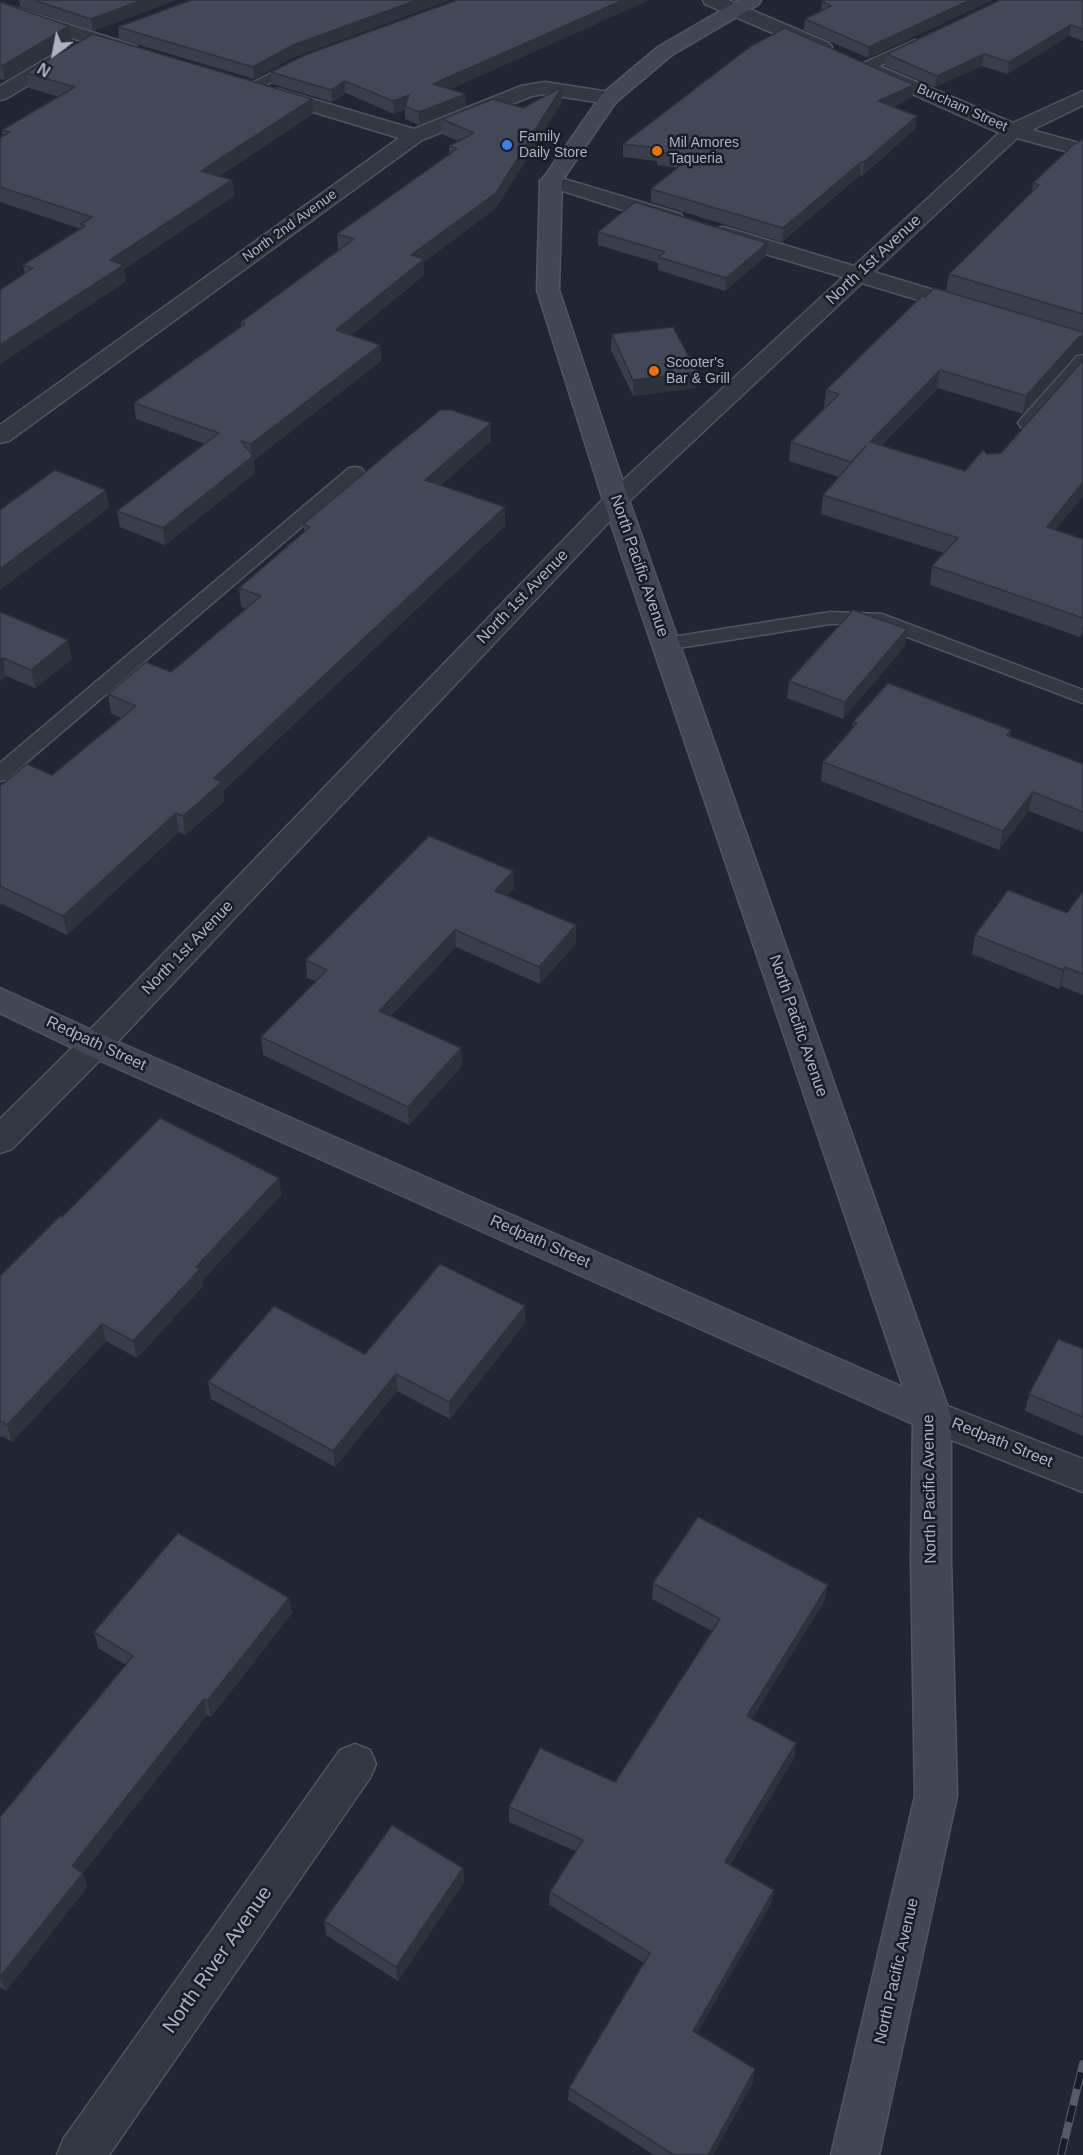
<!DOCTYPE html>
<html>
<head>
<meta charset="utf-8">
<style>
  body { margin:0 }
  #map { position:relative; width:1083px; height:2155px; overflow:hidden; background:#202632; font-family:Arial,sans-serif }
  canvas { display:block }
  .north { position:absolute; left:24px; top:24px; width:60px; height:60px; -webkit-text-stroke:4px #191d28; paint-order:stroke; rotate:212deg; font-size:16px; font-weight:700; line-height:24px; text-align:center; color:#adb2c0 }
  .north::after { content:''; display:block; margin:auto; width:21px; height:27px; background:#adb2c0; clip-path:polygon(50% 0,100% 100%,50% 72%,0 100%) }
</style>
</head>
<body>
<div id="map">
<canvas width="1083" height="2155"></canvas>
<div class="north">N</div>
</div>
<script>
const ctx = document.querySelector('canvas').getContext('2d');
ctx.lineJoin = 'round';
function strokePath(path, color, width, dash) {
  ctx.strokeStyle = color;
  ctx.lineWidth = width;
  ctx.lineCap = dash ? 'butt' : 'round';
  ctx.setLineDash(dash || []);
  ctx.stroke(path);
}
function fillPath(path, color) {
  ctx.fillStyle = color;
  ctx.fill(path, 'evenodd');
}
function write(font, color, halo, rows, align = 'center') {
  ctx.font = font + ' Arial,sans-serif';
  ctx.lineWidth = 5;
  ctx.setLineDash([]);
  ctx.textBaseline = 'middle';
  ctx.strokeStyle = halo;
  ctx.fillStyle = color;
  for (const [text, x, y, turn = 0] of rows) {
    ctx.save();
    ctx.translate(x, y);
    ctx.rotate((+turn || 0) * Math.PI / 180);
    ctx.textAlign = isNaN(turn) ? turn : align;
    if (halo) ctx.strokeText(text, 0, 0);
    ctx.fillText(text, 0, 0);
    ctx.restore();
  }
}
const lane = new Path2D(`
  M915,40L920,41L922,44L920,47L871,70H861L859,67L861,64Z
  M301,58L306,59L308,62L306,65L256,90L251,91L244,87Z
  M1083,355V370L1033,427H1021L1018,423L1021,419L1077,356Z
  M355,467L361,468L364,472L361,476L7,779L0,781V763L349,468Z
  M830,612L882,614L1083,690V703L873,624H830L666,650L659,648L656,644L659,640L666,638Z`);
const street = new Path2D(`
  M703,0H728L829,43L832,47L829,51H815L705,4Z
  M0,3L136,46L139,50L136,54H122L0,15Z
  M66,49L73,51L76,55L73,59L7,98L0,100V86L59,51Z
  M872,63L1013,123L1083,91V105L1032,130L1083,144V156L1017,138L874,272L977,303L980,308L977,313L969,315L961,313L862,283L625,505L107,1053L12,1149L0,1153V1119L83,1037L607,495L843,277L715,239L712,234L715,229L723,227L731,229L854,266L999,133L865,73L862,69L865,65Z
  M545,82L609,92L616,94L619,98L616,102L609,104L545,94L532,96L422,140L9,441L0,443V425L399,138L264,97L261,93L264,89H278L414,129L521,86Z
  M551,175L681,214L684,219L681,224L673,226L544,185L540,181L544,177Z
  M932,1400L1083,1459V1492L919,1427L913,1416L919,1405Z
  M355,1744L370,1750L376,1764L370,1778L109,2155H57L64,2138L340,1750Z`);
const secondary = new Path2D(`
  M739,0H761L759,4L672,55L616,102L562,181L559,290L629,500L951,1416V1560L957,1796L879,2155H831L915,1796L911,1560L913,1424L83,1053L0,1013V988L107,1037L903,1387L603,500L537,290L540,181L544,177L602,94L658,47Z`);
strokePath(lane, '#515561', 3);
strokePath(street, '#515561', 3);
strokePath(secondary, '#515561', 3);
fillPath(lane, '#333843');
fillPath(street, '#333843');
fillPath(secondary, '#424756');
const rail = new Path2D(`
  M1061,2155L1083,2064`);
strokePath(rail, '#565b6a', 8);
strokePath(rail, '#191d28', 6, [17]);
fillPath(new Path2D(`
  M19,0H176L93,31L20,7Z
  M191,0H450L294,57L254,79L119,39L118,27Z
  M457,0H647V1L450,89L466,94V106L419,125L405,119V109L394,114L346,93L332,102L272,84L271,72Z
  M825,0H993L868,58L804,30L805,19L821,11L822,1Z
  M1083,0V41L1069,36L1007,74L982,66L935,87L885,66L887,54Z
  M0,2L69,26L72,41L5,80L0,79Z
  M26,73L312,99L313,114L219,176L232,180L234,196L124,269L126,281L0,364V290L25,274L23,265L81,229L0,202V138L3,136L2,130L59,97L29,88Z
  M914,85L912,97L893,107L917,116L915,129L862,176L860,175L782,242L651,202V189L678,168L657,165V161L623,157V144Z
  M562,87V102L496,208L424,262V275L351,335L380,345L381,361L254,460L255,473L165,545L120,527L117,511L205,444L136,419L134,403L241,326V322L338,250L337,234L449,155V146L458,141L442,134V119L523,108Z
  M1083,140V353L1075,355L1023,414L938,388L882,445L1056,530L1083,539V633L1080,637L930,585L932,566L944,553L821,514L823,495L839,477L789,461L791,442L825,408H824L826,390L925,297L996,306L946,291L949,274L1032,192L1033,183Z
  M598,232L767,243L766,256L725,291L658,270V263L598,245Z
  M612,334L696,388L633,396L611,350Z
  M491,441L441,485L505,526L223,791L224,801L185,835L179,832L67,935L2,904L0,906V786L52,775L121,718L111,713L108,694L171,672L246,609L241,607L239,588L304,532L303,524Z
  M0,612L72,659L35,688L6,676L0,681Z
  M905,646L843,719L787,698L789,681Z
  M853,722L1011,730L1010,736L1083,764V832L1029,811L999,850L821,781L823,762L852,729Z
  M514,888L506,896L576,925V943L540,984L456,947L391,1016L461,1048L462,1066L409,1125L263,1055L261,1037L316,981L307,978L306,960Z
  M1083,891V995L1061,986L1059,989L972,954L975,935L1067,913Z
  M279,1178L281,1195L202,1281L203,1286L137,1358L106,1341L12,1442L2,1436L0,1438V1276L62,1217Z
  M525,1306V1323L450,1419L397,1391L335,1467L211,1399L208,1382L365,1354Z
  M1083,1349V1436L1025,1411L1029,1394Z
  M653,1583L825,1600L752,1719L796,1743L794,1758L730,1865L771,1904L697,2033L753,2082L713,2155H654L568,2100L569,2088L644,1963L549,1905L550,1892L575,1851L509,1822V1807L615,1782L712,1631L652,1599Z
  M289,1598L292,1613L211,1717L207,1715L83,1873L87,1887L6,1991L0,1987V1817L126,1665L98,1648L94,1632Z
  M463,1868L464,1882L398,1981L326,1935L324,1921Z`), '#393e4b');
fillPath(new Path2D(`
  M142,0H176L93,31L91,19Z
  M417,0H450L294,57L254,79L253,67L293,45Z
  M623,0H647V1L433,96V84Z
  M970,0H993L868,58L869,47Z
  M1071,25L1069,36L1007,74L1009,62Z
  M69,26L72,41L5,80L2,66Z
  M984,54L982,66L935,87L937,76Z
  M345,81L346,93L332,102L331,90Z
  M914,85L912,97L876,114L878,101Z
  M562,87V102L496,208L424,262V275L337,347L336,330L411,255Z
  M466,94V106L419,125V112Z
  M409,95L405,106V109L394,114L393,101Z
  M312,99L313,114L203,187L201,171Z
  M917,116L915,129L862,176L864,162Z
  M861,162L860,175L782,242L783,228Z
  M232,180L234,196L124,269L126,281L0,364V345L110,260Z
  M767,243L766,256L725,291L726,278Z
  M1083,336V353L1075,355L1023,414L1026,396L1079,337Z
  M380,345L381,361L254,460L255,473L165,545L163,528L252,458L251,444Z
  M940,370L938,388L868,460L870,442Z
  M697,372L696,388L633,396V380Z
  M491,423V441L426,498L425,480Z
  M1083,482V496L1043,546L1047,527Z
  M106,490L109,508L0,590V569Z
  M505,507V526L223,791L224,801L185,835L183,816L214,778Z
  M1083,623V633L1080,637Z
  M907,629L905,646L843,719L845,702Z
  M68,640L72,659L35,688L31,670Z
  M3,658L6,676L0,681V660Z
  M1033,792L1029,811L999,850L1003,831Z
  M176,813L179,832L67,935L63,916Z
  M513,871L514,888L495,908V891Z
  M576,925V943L540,984L539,967Z
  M455,930L456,947L380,1028L379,1011Z
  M1065,967L1061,986L1059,989L1063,970Z
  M461,1048L462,1066L409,1125L408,1107Z
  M279,1178L281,1195L202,1281L203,1286L137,1358L133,1341L196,1267Z
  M525,1306V1323L450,1419L449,1402Z
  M102,1324L106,1341L12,1442L7,1425Z
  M396,1374L397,1391L335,1467L333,1451Z
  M828,1585L825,1600L745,1731L747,1716Z
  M289,1598L292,1613L211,1717L207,1701Z
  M204,1699L207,1715L83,1873L87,1887L6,1991L0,1977L72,1866Z
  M796,1743L794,1758L723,1876L725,1862Z
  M463,1868L464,1882L398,1981L396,1967Z
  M774,1890L771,1904L691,2044L693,2031Z
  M755,2069L753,2082L713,2155H708Z`), '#2e323d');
const building = new Path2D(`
  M33,0H142L91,19Z
  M191,0H417L293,45L253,67L118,27Z
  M457,0H623L433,84L466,94L419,112L405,106L409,95L393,101L345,81L331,90L271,72L305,55Z
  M825,0H970L869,47L805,19L831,6L822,1Z
  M1000,0H1083V29L1071,25L1009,62L984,54L937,76L887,54Z
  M0,2L69,26L2,66L0,65Z
  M785,28L914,85L878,101L917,116L864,162H861L783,228L651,189L692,156L657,152L659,148L623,144L751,46Z
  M93,34L312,99L201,171L232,180L110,260L124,265L0,345V290L33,268L23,265L85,226L81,224L92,217L0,187V138L10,132L2,130L75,87L26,73Z
  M562,87L496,193L411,255L424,259L336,330L380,345L251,444L241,441L253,456L163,528L117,511L219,433L134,403L245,324L241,322L354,239L337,234L457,149L449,146L474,133L442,119L493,99L523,108Z
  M1081,140H1083V314L949,274L1039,185L1033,183L1071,147Z
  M635,202L767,243L726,278L658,257L665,252L598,232Z
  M934,288L1083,332V336L1079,337L1026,396L940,370L870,442L965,471L983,450L987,454L1001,453L1083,360V482L1047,527L1083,539V618L932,566L958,538L823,495L866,446L851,462L791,442L839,394L826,390L922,296L925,297Z
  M673,327L697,372L633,380L612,334Z
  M440,410H451L491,423L425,480L505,507L214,778L222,782L183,816L176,813L63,916L0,886V786L27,764L52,775L136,706L108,694L146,662L171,672L261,596L239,588L310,527L303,524Z
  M55,470L106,490L0,569V510Z
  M853,610L907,629L845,702L789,681Z
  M0,612L68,640L31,670L3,658L0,660Z
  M888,683L1011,730L1007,735L1083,764V812L1033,792L1003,831L823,762L857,723L853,722Z
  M429,836L513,871L495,891L576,925L539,967L455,930L379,1011L461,1048L408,1107L261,1037L327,970L306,960Z
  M1008,890L1067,913L1083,891V974L1065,967L1063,970L975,935Z
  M160,1118L279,1178L196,1267L200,1269L133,1341L102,1324L7,1425L0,1421V1276L60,1216L62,1217Z
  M440,1264L525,1306L449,1402L396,1374L333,1451L208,1382L274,1306L365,1354Z
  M1058,1339L1083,1349V1417L1029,1394Z
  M698,1517L828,1585L747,1716L796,1743L725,1862L774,1890L693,2031L755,2069L708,2155H674L569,2088L650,1953L550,1892L583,1840L509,1807L540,1748L615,1782L720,1619L653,1583Z
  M178,1533L289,1598L207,1701L204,1699L72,1866L83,1873L0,1977V1817L133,1656L94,1632Z
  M392,1825L463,1868L396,1967L324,1921Z`);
fillPath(building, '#424857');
strokePath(building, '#2e323d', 1.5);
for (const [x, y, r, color] of [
  [507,145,6,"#3f7fe0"],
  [657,151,6,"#e8710a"],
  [654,371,6,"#e8710a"]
]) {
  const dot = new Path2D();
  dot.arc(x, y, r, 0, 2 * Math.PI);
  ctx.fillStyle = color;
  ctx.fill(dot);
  strokePath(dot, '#191d28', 2);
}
write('14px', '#adb2c0', '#191d28', [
  ["Burcham Street",962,108,24],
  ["North 2nd Avenue",290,226,-36]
]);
write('14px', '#adb2c0', '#191d28', [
  ["Family",519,137],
  ["Daily Store",519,153],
  ["Mil Amores",669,143],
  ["Taqueria",669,159],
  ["Scooter's",666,363],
  ["Bar & Grill",666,379]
], 'left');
write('16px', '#adb2c0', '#191d28', [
  ["North 1st Avenue",874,260,-43],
  ["North Pacific Avenue",639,566,71],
  ["North 1st Avenue",523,597,-46],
  ["North 1st Avenue",188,948,-46],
  ["North Pacific Avenue",798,1026,71],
  ["Redpath Street",96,1044,25],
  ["Redpath Street",540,1242,24],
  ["Redpath Street",1002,1443,22],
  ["North Pacific Avenue",930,1489,-91],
  ["North Pacific Avenue",897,1971,-77]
]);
write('20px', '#adb2c0', '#191d28', [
  ["North River Avenue",218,1960,-55]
]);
</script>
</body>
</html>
